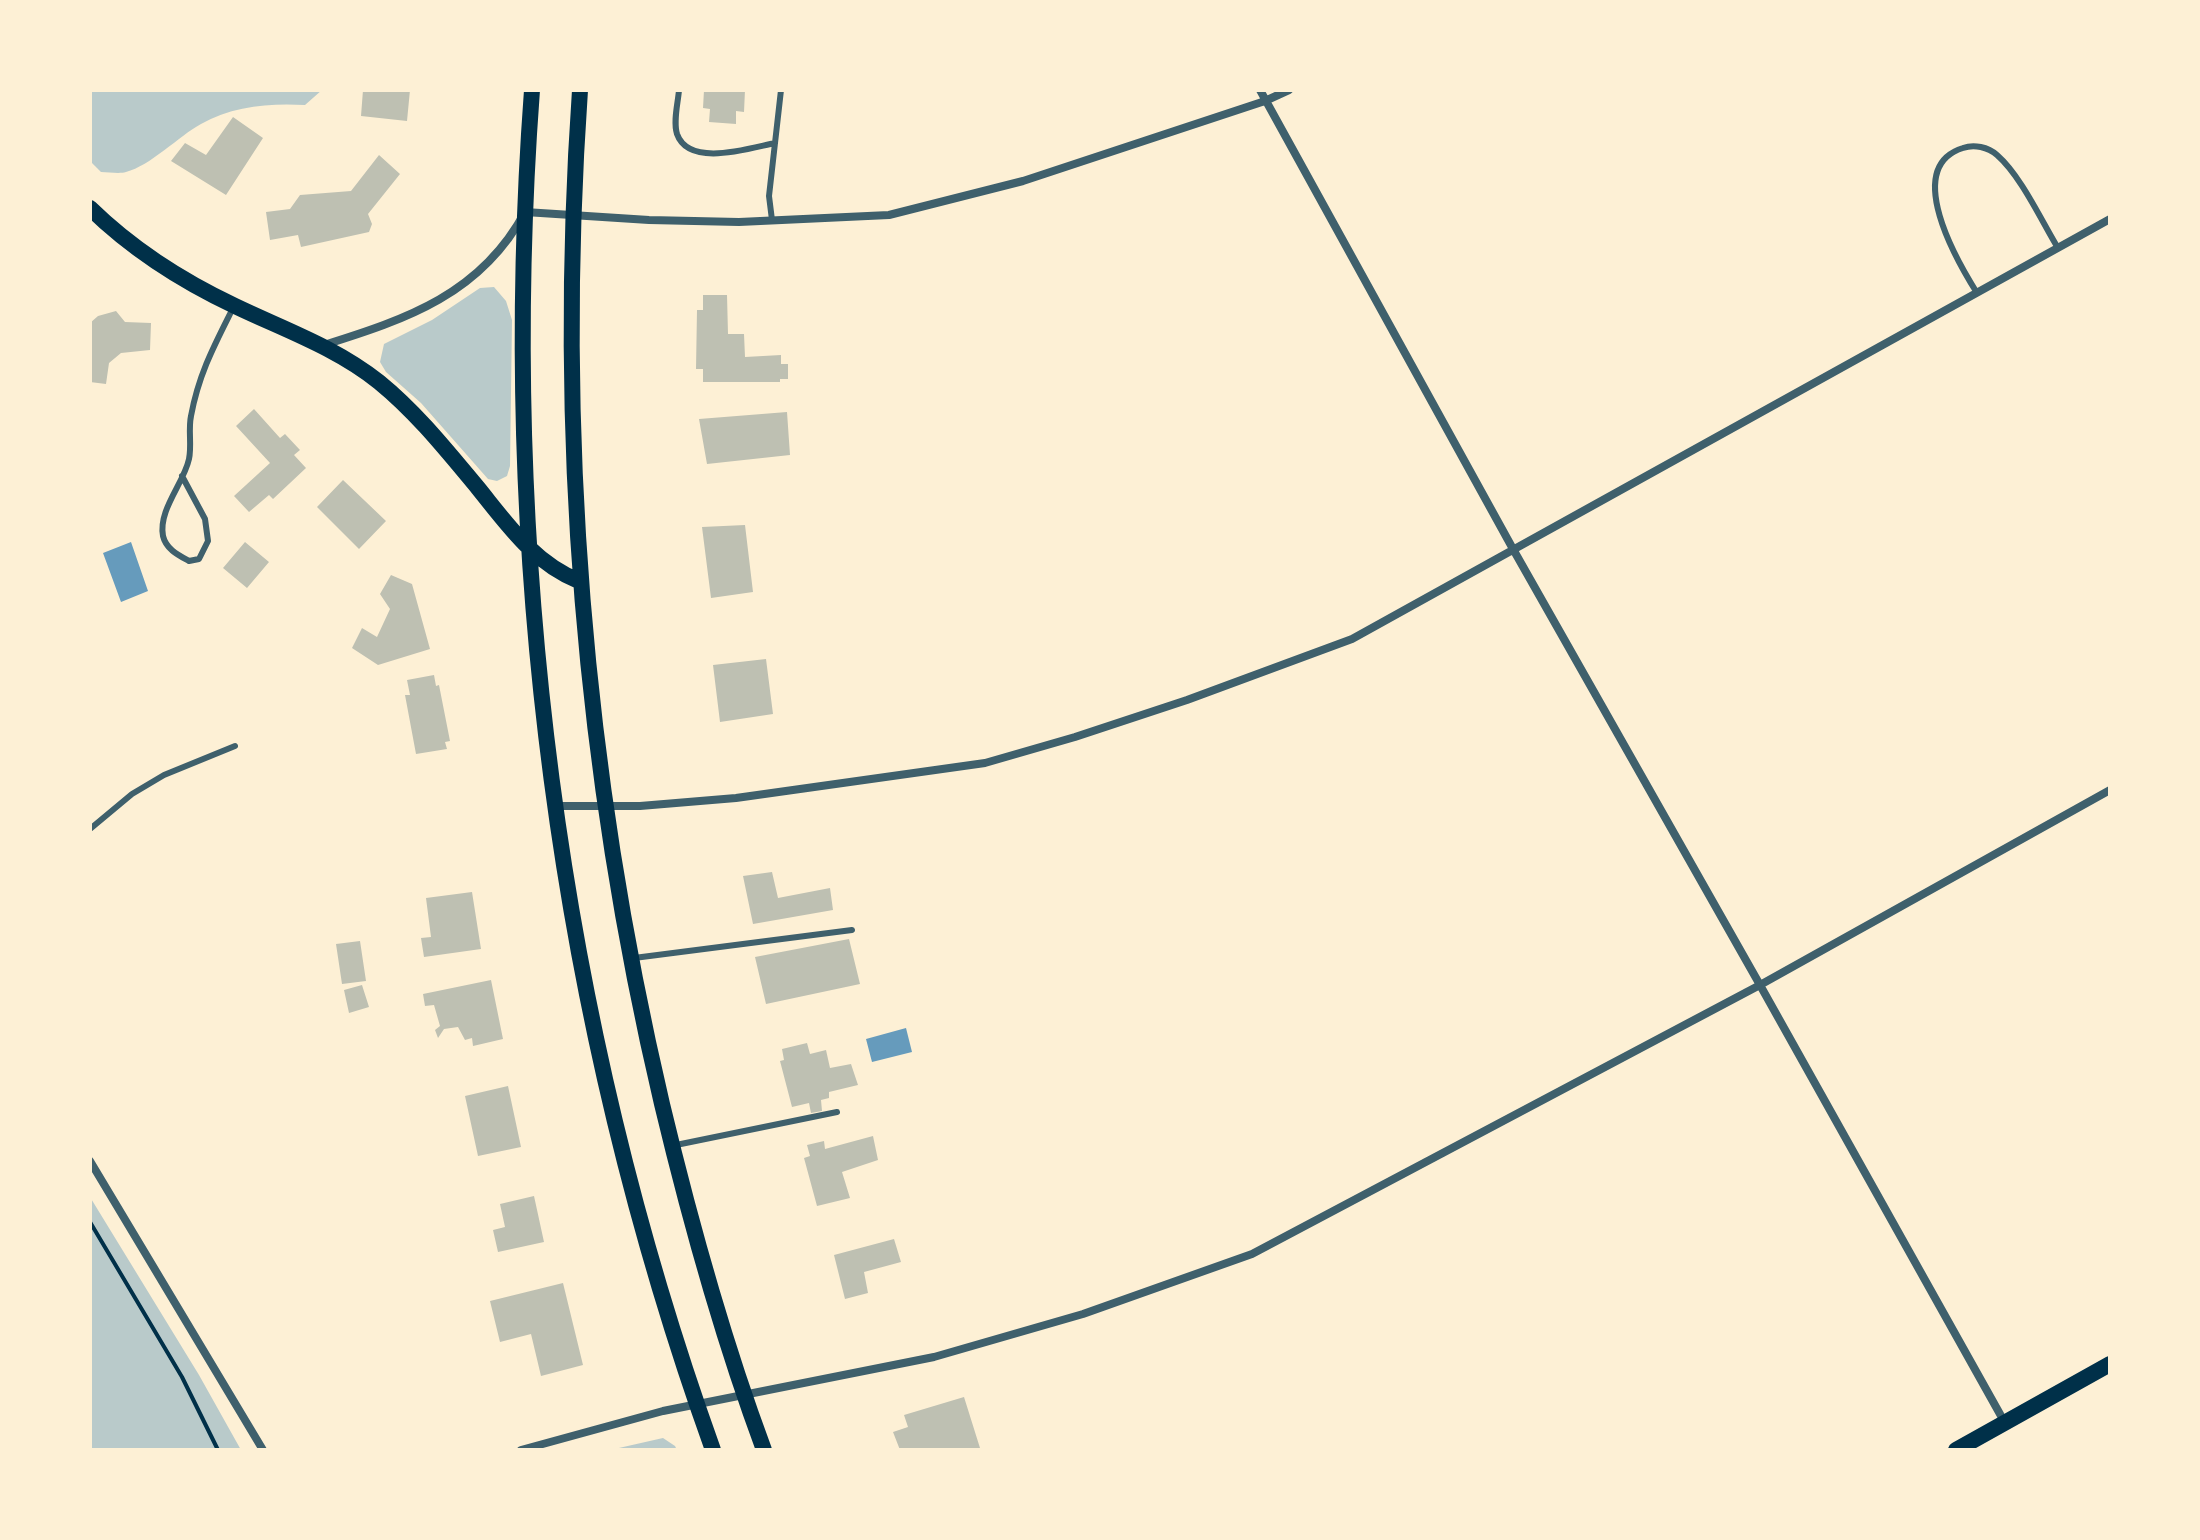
<!DOCTYPE html>
<html>
<head>
<meta charset="utf-8">
<style>
  body { margin:0 }
  #map { position:relative; width:2200px; height:1540px; overflow:hidden; background:#fdf0d5; font-family:"Archivo Narrow",sans-serif }
  canvas { display:block }
  .frame { position:absolute; inset:0; border:92px solid #fdf0d5; pointer-events:none }
</style>
</head>
<body>
<div id="map">
<canvas width="2200" height="1540"></canvas>
<div class="frame"></div>
</div>
<script>
const ctx = document.querySelector('canvas').getContext('2d');
ctx.lineJoin = 'round';
function fillPath(path, color) {
  ctx.fillStyle = color;
  ctx.fill(path, 'evenodd');
}
function strokePath(path, color, width, dash) {
  ctx.strokeStyle = color;
  ctx.lineWidth = width;
  ctx.lineCap = dash ? 'butt' : 'round';
  ctx.setLineDash(dash || []);
  ctx.stroke(path);
}
fillPath(new Path2D(`
  M90,90H322L305,105C270,103 232,106 201,124C179,136 150,166 126,172C119,174 109,172 101,172L90,161Z
  M494,287L506,301L512,320L510,466L507,476L497,481L488,479L421,403L386,372L380,362L384,344L432,320L480,288Z
  M90,1197L199,1375L241,1450H90Z
  M663,1438L675,1446L677,1450H610Z`), '#b9caca');
fillPath(new Path2D(`
  M131,542L148,591L121,602L103,553Z
  M906,1028L912,1052L872,1062L866,1039Z`), '#669bbc');
fillPath(new Path2D(`
  M363,90H410L407,121L361,116Z
  M704,90H745L744,112L736,111V124L709,122L710,109L703,108Z
  M233,117L263,138L226,195L171,161L185,143L206,155Z
  M379,155L400,174L368,214L372,224L369,232L301,247L298,235L270,240L266,212L290,209L300,195L351,191Z
  M703,295H727L728,334H744L745,357L781,355V364H788V379H780V382H703V369H696L697,310H703Z
  M116,311L125,322L151,323L150,350L121,353L109,363L106,384L90,382V323L98,316Z
  M254,409L280,438L285,434L300,450L294,455L306,468L273,499L269,495L249,512L234,496L270,463L236,426Z
  M787,412L790,455L707,464L699,419Z
  M343,480L386,521L359,549L317,507Z
  M745,525L753,592L711,598L702,527Z
  M245,542L269,562L247,588L223,568Z
  M391,575L412,584L430,649L378,665L352,648L362,628L377,637L390,609L380,594Z
  M766,659L773,714L720,722L713,665Z
  M434,675L436,686L439,685L450,741L445,742L447,749L416,754L405,695H410L407,680Z
  M772,872L778,898L830,888L833,910L753,924L743,876Z
  M472,892L481,949L424,957L421,938L431,937L426,898Z
  M849,939L860,984L766,1004L755,957Z
  M360,941L366,981L342,984L336,944Z
  M491,980L503,1039L473,1046L472,1038L465,1040L458,1027L444,1029L438,1038L435,1030L440,1026L434,1005L425,1006L423,994Z
  M362,985L369,1007L349,1013L344,990Z
  M807,1043L810,1054L826,1050L830,1068L851,1064L858,1085L829,1092V1098L821,1100L822,1111L811,1113L809,1103L792,1107L780,1061L784,1060L782,1049Z
  M508,1086L521,1147L478,1156L465,1096Z
  M873,1136L878,1160L842,1172L850,1198L817,1206L804,1158L810,1156L807,1145L824,1141L825,1149Z
  M534,1196L544,1242L498,1252L493,1230L505,1227L500,1204Z
  M894,1239L901,1262L864,1272L868,1293L845,1299L834,1255Z
  M563,1283L583,1365L541,1376L531,1334L500,1342L490,1301Z
  M964,1397L980,1448L900,1450L893,1432L908,1427L904,1415Z`), '#bec0b2');
strokePath(new Path2D(`
  M90,1222L182,1377L218,1450`), '#003049', 4);
strokePath(new Path2D(`
  M679,90C678,103 673,121 677,134C689,168 750,148 775,143
  M772,220L769,196L781,90
  M1977,293C1957,261 1902,167 1963,148C1974,144 1988,147 1997,155C2021,176 2041,220 2058,248
  M182,476L205,519L208,541L199,559L189,561C178,555 166,549 163,536C158,510 184,483 189,459C192,445 188,430 191,416C199,373 215,344 234,306
  M90,829L132,794L164,775L235,746
  M634,958L852,930
  M676,1145L837,1112`), '#3f606c', 6);
strokePath(new Path2D(`
  M1260,90L1513,549L1760,985L2005,1423
  M324,345C407,319 481,294 525,212L649,220L739,222L889,215L1023,181L1265,101L1289,90
  M557,806H640L736,798L985,763L1075,737L1187,700L1352,639L2110,219
  M90,1161L263,1450
  M521,1450L663,1411L934,1357L1083,1314L1252,1254L1760,985L2110,790`), '#3f606c', 8);
strokePath(new Path2D(`
  M532,90C498,547 558,1018 713,1450
  M580,90C556,434 583,768 662,1104C690,1221 722,1337 764,1450
  M90,208C132,249 182,281 235,306C285,330 335,347 379,382C417,413 447,451 478,488C508,525 534,563 579,581
  M1956,1450L2110,1364`), '#003049', 16);
</script>
</body>
</html>
